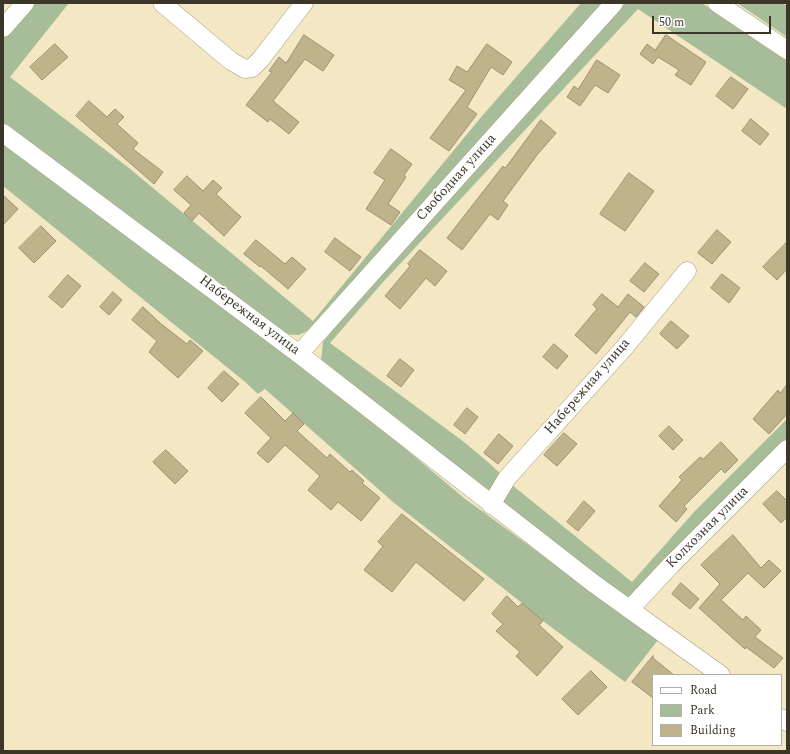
<!DOCTYPE html>
<html>
<head>
<meta charset="utf-8">
<style>
  body { margin:0 }
  #map { position:relative; width:790px; height:754px; overflow:hidden; background:#f3e8c3; font-family:Spectral,serif }
  canvas { display:block }
  .frame { position:absolute; inset:0; border:4px solid #3b3628; pointer-events:none }
  .legend { position:absolute; left:652px; top:674px; width:130px; height:72px; box-sizing:border-box; background:#fff; border:1px solid #b1afa9; margin:0; padding:5px 7px; list-style:none; font-size:12px; color:#3b3628 }
  .legend li { display:flex; align-items:center; gap:8px; height:20px }
  .legend b { width:20px; border:1px solid #b1afa9 }
  .scale { position:absolute; left:652px; top:16px; width:119px; height:18px; box-sizing:border-box; border:2px solid #3b3628; border-top:0; padding-left:5px; font-size:12px; line-height:14px; white-space:nowrap; color:#3b3628; -webkit-text-stroke:3px #fff; paint-order:stroke }
</style>
</head>
<body>
<div id="map">
<canvas width="790" height="754"></canvas>
<div class="frame"></div>
<ul class="legend">
<li><b style="height:5px;background:#fff"></b>Road</li>
<li><b style="height:11px;background:#a7bd9a"></b>Park</li>
<li><b style="height:11px;background:#bfb38c"></b>Building</li>
</ul>
<div class="scale">50 m</div>
</div>
<script>
const ctx = document.querySelector('canvas').getContext('2d');
ctx.lineJoin = 'round';
function fillPath(path, color) {
  ctx.fillStyle = color;
  ctx.fill(path, 'evenodd');
}
function strokePath(path, color, width, dash) {
  ctx.strokeStyle = color;
  ctx.lineWidth = width;
  ctx.lineCap = dash ? 'butt' : 'round';
  ctx.setLineDash(dash || []);
  ctx.stroke(path);
}
function write(font, color, halo, rows, align = 'center') {
  ctx.font = font + ' Spectral,serif';
  ctx.lineWidth = 4;
  ctx.setLineDash([]);
  ctx.textBaseline = 'middle';
  ctx.strokeStyle = halo;
  ctx.fillStyle = color;
  for (const [text, x, y, turn = 0] of rows) {
    ctx.save();
    ctx.translate(x, y);
    ctx.rotate((+turn || 0) * Math.PI / 180);
    ctx.textAlign = isNaN(turn) ? turn : align;
    if (halo) ctx.strokeText(text, 0, 0);
    ctx.fillText(text, 0, 0);
    ctx.restore();
  }
}
fillPath(new Path2D(`
  M33,3H69L10,77L129,168L313,321L482,116L581,3H604L316,326L299,335L281,334L261,320L3,124V38Z
  M625,3H702L787,61V109L638,9L384,281L330,343L464,442L488,462L512,485L632,582L694,512L787,419V440L664,563L637,593L627,598L321,361L323,342L346,313Z
  M737,3H782L787,6V37Z
  M3,141L171,266L395,440L464,498L658,640L625,682L543,621L522,603L393,502L265,389L258,394L244,381L3,186Z`), '#a7bd9a');
const building = new Path2D(`
  M304,35L334,55L323,71L305,59L273,101L299,122L289,134L270,119L268,122L246,105L272,72L269,71L279,57L286,63Z
  M666,35L706,62L691,85L675,75L679,70L658,57L653,64L640,54L647,44L655,50Z
  M55,44L68,57L42,80L30,67Z
  M487,44L512,62L503,75L491,67L467,107L477,114L449,151L430,138L466,90L449,80L457,66L467,72Z
  M597,60L620,75L608,93L595,85L580,106L567,97L574,86L578,89Z
  M731,77L748,89L733,109L716,96Z
  M89,101L107,117L115,109L124,117L117,124L138,143L133,149L163,172L154,184L76,116Z
  M751,119L769,134L760,145L742,131Z
  M541,120L556,133L537,155L503,201L508,205L498,220L490,214L462,250L447,238L503,166L505,168Z
  M391,149L412,164L404,175L406,177L388,204L400,212L391,225L366,209L385,180L374,173Z
  M629,173L654,191L625,231L600,214Z
  M187,176L203,191L213,180L222,188L216,194L241,217L224,236L199,213L192,221L184,213L191,205L174,190Z
  M3,195L18,209L3,225Z
  M41,226L56,241L34,263L19,248Z
  M717,230L731,242L712,264L698,253Z
  M335,238L361,257L350,271L325,252Z
  M256,240L285,264L292,257L306,269L288,289L261,266L260,267L244,254Z
  M787,242V269L777,280L763,267Z
  M420,250L447,271L435,286L426,278L400,309L385,296L410,266L408,264Z
  M645,263L659,274L644,292L630,281Z
  M722,274L740,288L729,303L711,288Z
  M68,275L81,286L62,308L49,297Z
  M113,292L122,300L109,315L100,307Z
  M602,294L618,307L628,294L644,307L636,317L630,312L596,354L575,335L597,309L593,305Z
  M143,307L160,323L187,344L190,340L203,351L178,378L149,352L157,341L132,320Z
  M671,321L689,336L677,349L660,334Z
  M554,344L568,356L557,369L543,357Z
  M400,359L414,370L401,387L387,376Z
  M224,371L239,384L222,402L208,388Z
  M787,385V414L769,434L753,419L778,390L780,393Z
  M261,397L285,421L293,413L304,424L297,431L327,458L330,454L350,472L352,470L364,481L362,483L380,498L361,521L338,502L331,510L308,490L320,476L285,445L268,463L257,453L271,438L245,413Z
  M467,408L478,417L465,434L454,425Z
  M669,426L683,440L673,450L659,436Z
  M564,433L577,444L557,466L544,455Z
  M499,434L513,446L498,464L484,453Z
  M721,442L738,460L725,473L721,469L684,506L687,509L676,522L659,506L682,480L679,477L700,457L703,459Z
  M166,450L188,471L175,484L153,462Z
  M777,491L787,501V517L781,523L763,504Z
  M584,501L595,511L578,531L567,522Z
  M402,514L484,579L464,601L416,562L392,592L364,570L383,546L378,542Z
  M733,535L761,568L769,560L781,571L764,588L748,573L721,600L743,620L746,616L761,630L755,637L783,658L774,668L746,647L745,649L699,608L720,584L701,565Z
  M681,583L699,599L690,609L672,594Z
  M507,596L518,607L522,603L543,621L539,625L563,647L537,676L516,656L520,652L496,631L503,624L492,614Z
  M653,656V658L674,675H653V698L632,682Z
  M591,671L607,687L578,715L562,699Z`);
fillPath(building, '#bfb38c');
strokePath(building, '#9c926f', 1);
const minor = new Path2D(`
  M162,3L231,61L245,69L252,68L260,60L304,3
  M717,3L787,50
  M3,28L25,3
  M3,133L299,354L593,583L721,675
  M299,354L614,3
  M491,505L507,478L624,348L687,271
  M630,609L671,565L787,449
  M781,718L787,722`);
strokePath(minor, '#a59a77', 19);
strokePath(minor, '#fff', 18);
write('14px', '#3b3628', '#fff', [
  ["Свободная улица",457,178,-48],
  ["Набережная улица",249,316,37],
  ["Набережная улица",588,387,-49],
  ["Колхозная улица",708,528,-45]
]);
</script>
</body>
</html>
